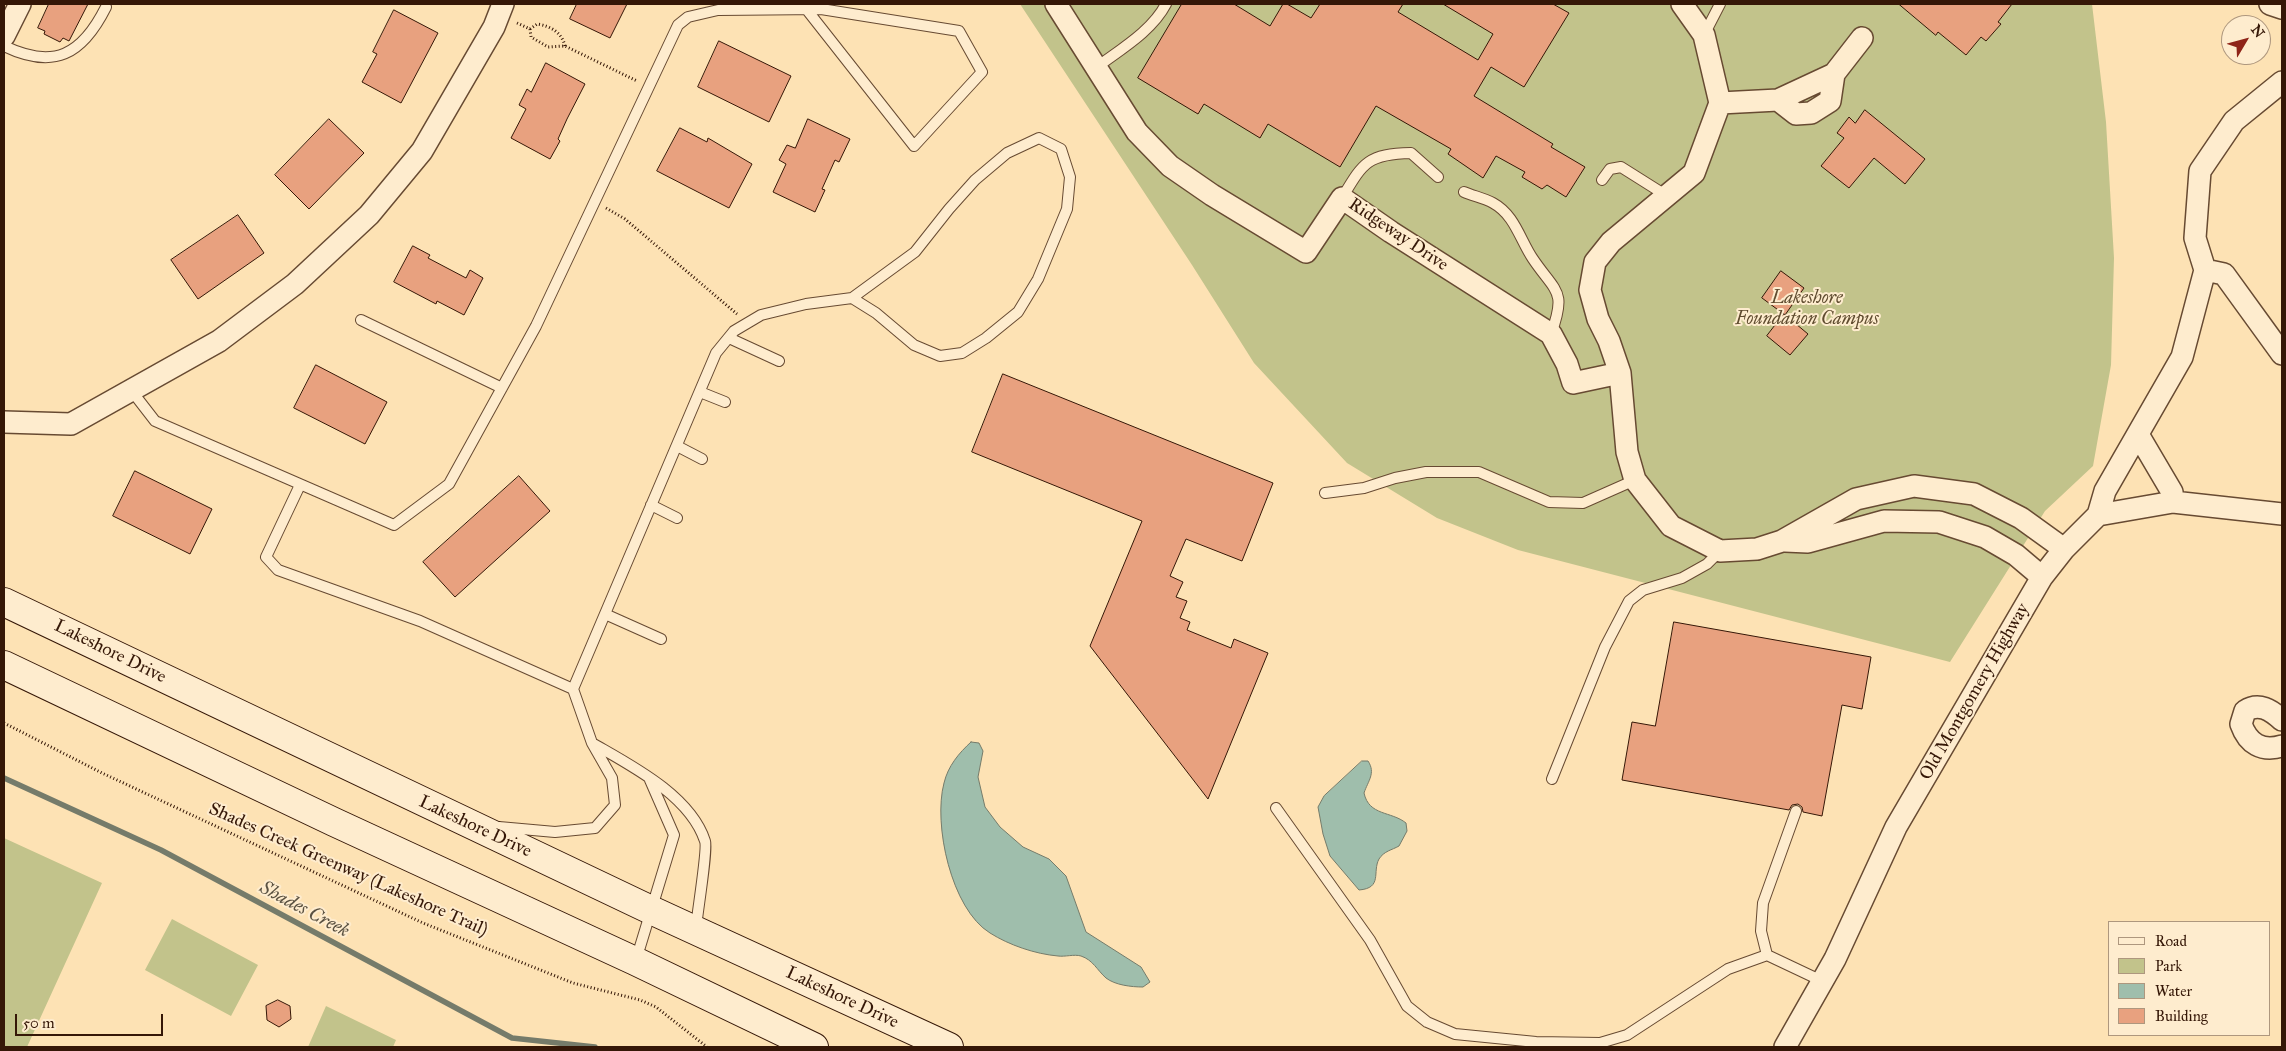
<!DOCTYPE html>
<html>
<head>
<meta charset="utf-8">
<style>
  body { margin:0 }
  #map { position:relative; width:2286px; height:1051px; overflow:hidden; background:#fde2b4; font-family:"IM FELL Great Primer",serif }
  canvas { display:block }
  .frame { position:absolute; inset:0; border:5px solid #351707; pointer-events:none }
  .legend { position:absolute; left:2108px; top:921px; width:162px; height:115px; box-sizing:border-box; background:#feecce; border:1px solid #ae977e; margin:0; padding:6px 9px; list-style:none; font-size:15px; color:#351707 }
  .legend li { display:flex; align-items:center; gap:10px; height:25px }
  .legend b { width:25px; border:1px solid #ae977e }
  .north { position:absolute; left:2221px; top:15px; width:50px; height:50px; box-sizing:border-box; background:#feecce; border:1px solid #ae977e; border-radius:50%; rotate:53deg; font-size:14px; font-weight:700; line-height:20px; text-align:center; color:#351707 }
  .north::after { content:''; display:block; margin:auto; width:18px; height:22px; background:#8f2418; clip-path:polygon(50% 0,100% 100%,50% 72%,0 100%) }
  .scale { position:absolute; left:15px; top:1014px; width:148px; height:22px; box-sizing:border-box; border:2px solid #351707; border-top:0; padding-left:6px; font-size:15px; line-height:18px; white-space:nowrap; color:#351707; -webkit-text-stroke:4px #feecce; paint-order:stroke }
</style>
</head>
<body>
<div id="map">
<canvas width="2286" height="1051"></canvas>
<div class="frame"></div>
<ul class="legend">
<li><b style="height:6px;background:#feecce"></b>Road</li>
<li><b style="height:14px;background:#c2c38b"></b>Park</li>
<li><b style="height:14px;background:#9fbeac"></b>Water</li>
<li><b style="height:14px;background:#e8a17f"></b>Building</li>
</ul>
<div class="north">N</div>
<div class="scale">50 m</div>
</div>
<script>
const ctx = document.querySelector('canvas').getContext('2d');
ctx.lineJoin = 'round';
function fillPath(path, color) {
  ctx.fillStyle = color;
  ctx.fill(path, 'evenodd');
}
function strokePath(path, color, width, dash) {
  ctx.strokeStyle = color;
  ctx.lineWidth = width;
  ctx.lineCap = dash ? 'butt' : 'round';
  ctx.setLineDash(dash || []);
  ctx.stroke(path);
}
function write(font, color, halo, rows, align = 'center') {
  ctx.font = font + ' "IM FELL Great Primer",serif';
  ctx.lineWidth = 4;
  ctx.setLineDash([]);
  ctx.textBaseline = 'middle';
  ctx.strokeStyle = halo;
  ctx.fillStyle = color;
  for (const [text, x, y, turn = 0] of rows) {
    ctx.save();
    ctx.translate(x, y);
    ctx.rotate((+turn || 0) * Math.PI / 180);
    ctx.textAlign = isNaN(turn) ? turn : align;
    if (halo) ctx.strokeText(text, 0, 0);
    ctx.fillText(text, 0, 0);
    ctx.restore();
  }
}
fillPath(new Path2D(`
  M1020,4H2092L2106,122L2114,258L2111,365L2093,466L2045,511L1950,662L1518,550L1437,518L1347,463L1254,363L1192,265Z
  M4,838L102,883L27,1047H4Z
  M172,919L258,965L231,1016L145,970Z
  M326,1006L396,1040L393,1047H308Z`), '#c2c38b');
const water = new Path2D(`
  M971,742L979,743L983,751L978,777L985,807L1000,827L1023,847L1049,859L1066,876L1086,932L1141,967L1150,982L1143,987C1131,987 1115,985 1106,978C1097,970 1093,960 1081,956C1074,954 1065,957 1058,956C1035,954 1009,945 990,933C951,909 933,824 944,783C948,766 959,753 971,742Z
  M1362,761H1368C1376,773 1368,781 1364,793C1369,816 1391,811 1406,823L1407,831L1399,846C1392,850 1384,851 1379,859C1372,872 1383,888 1359,890L1330,856L1323,834L1318,807L1324,796Z`);
fillPath(water, '#9fbeac');
strokePath(water, '#757b6a', 1);
strokePath(new Path2D(`
  M4,778L161,850L512,1038L595,1047`), '#757b6a', 5.5);
const building = new Path2D(`
  M49,4H88L69,41L63,38L60,42L44,34L45,31L38,28Z
  M577,4H627L610,38L570,19Z
  M1182,4H1234L1270,26L1283,4H1287L1311,18L1320,4H1403L1398,12L1478,60L1493,34L1443,4H1553L1569,13L1524,87L1491,67L1474,96L1553,144L1551,147L1585,167L1566,197L1547,185L1542,189L1522,177L1525,172L1496,156L1483,178L1448,154L1451,149L1376,106L1340,167L1268,124L1260,138L1204,104L1198,114L1138,78Z
  M1899,4H2012L1998,22L2001,24L1986,41L1981,37L1966,55L1938,32L1936,35Z
  M394,10L438,33L401,103L362,82L377,54L373,52Z
  M719,41L791,76L769,122L698,87Z
  M546,63L585,84L567,119L558,139L560,141L550,159L511,138L526,109L519,105L527,89L531,92Z
  M1865,110L1925,159L1905,184L1874,158L1849,188L1821,166L1844,138L1837,133L1849,117L1855,123Z
  M329,119L364,153L309,209L275,175Z
  M808,119L850,139L839,162L835,160L822,189L825,190L815,212L773,192L786,164L779,160L787,145L795,148Z
  M680,128L707,142L708,138L752,164L729,208L657,171Z
  M238,215L264,253L198,299L171,260Z
  M413,246L430,255L428,258L466,278L470,270L483,278L464,315L437,301L436,304L394,282Z
  M1781,271L1804,288L1785,315L1762,298Z
  M1784,314L1808,334L1790,355L1767,336Z
  M316,365L387,402L365,444L294,408Z
  M1003,374L1273,483L1242,561L1186,539L1170,576L1183,582L1176,597L1187,601L1180,618L1190,622L1187,630L1231,648L1234,639L1268,653L1208,799L1090,646L1142,521L972,452Z
  M135,471L212,509L190,554L113,516Z
  M519,476L550,511L455,597L423,562Z
  M1674,622L1871,657L1862,709L1842,705L1822,816L1803,812L1802,807L1798,804L1792,805L1789,810L1622,780L1632,722L1655,726Z
  M278,1000L290,1006L291,1019L279,1027L267,1020L266,1006Z`);
fillPath(building, '#e8a17f');
strokePath(building, '#351707', 1);
const lane = new Path2D(`
  M1704,35L1720,4
  M4,46C54,70 82,55 106,7
  M1097,67C1121,49 1152,31 1166,4
  M1602,180L1610,169L1621,167L1667,196
  M1464,192C1473,196 1484,198 1493,203C1515,215 1520,240 1533,259C1556,293 1567,290 1551,334
  M1342,198C1363,163 1367,154 1411,153L1438,177
  M361,320L502,388
  M729,338L779,361
  M131,390L155,421L394,525L449,484L536,326L678,25L688,17L718,10L821,9L959,31L982,72L914,146L807,10
  M700,392L725,402
  M677,446L702,459
  M300,485L266,557L278,570L420,621L573,689
  M1325,493L1364,488L1395,478L1426,472H1479L1549,502L1583,503L1635,480
  M651,505L677,518
  M605,614L661,639
  M1552,779L1605,647L1629,601L1643,590L1682,578L1707,564L1720,551
  M1276,808L1370,940L1407,1006L1427,1022L1455,1034L1536,1042L1600,1043L1627,1035L1728,969L1767,955L1822,981
  M499,827L555,832L595,828L615,805L612,778L592,743
  M696,928C697,914 708,849 705,841C690,795 630,765 592,743L573,689L716,353L734,331L761,315L806,304L852,298L915,252L949,209L975,180L1007,153L1039,138L1061,149L1070,177L1067,209L1038,279L1018,312L986,338L962,353L940,356L914,345L876,313L852,298
  M1767,955L1761,931L1763,903L1796,811
  M636,960L674,835L650,780`);
const street = new Path2D(`
  M1056,4L1137,132L1170,166L1212,195L1306,252L1342,198L1391,232L1551,334L1567,364L1573,383L1620,373
  M1682,4L1704,35L1720,103L1694,173L1611,242L1595,262L1590,290L1598,319L1609,341L1620,373L1627,452L1635,480L1671,526L1720,551L1757,549L1782,541L1856,499L1914,486L1974,494L2021,518L2064,549
  M2270,4L2282,8
  M4,36L20,4
  M1778,100L1834,74
  M1720,103L1778,100L1796,114L1811,113L1830,101L1834,74L1862,38
  M2205,270L2224,274L2282,354
  M4,422L71,424L219,341L295,284L369,215L422,151L494,27L503,4
  M2139,436L2172,492L2173,502
  M2098,515L2105,491L2182,357L2205,270L2195,238L2200,171L2234,121L2282,82
  M1785,541L1808,542L1884,521L1939,522L1985,537L2016,555L2042,577
  M2282,720C2271,710 2259,702 2245,711L2241,724C2248,744 2262,752 2282,746
  M1785,1047L1835,959L1896,827L2042,577L2064,549L2098,515L2173,502L2282,514`);
const secondary = new Path2D(`
  M4,602L651,910L949,1047
  M4,665L334,822L635,961L814,1047`);
strokePath(lane, '#674a32', 12);
strokePath(street, '#674a32', 24);
strokePath(secondary, '#351707', 30);
strokePath(new Path2D(`
  M517,23L530,29
  M530,29L531,37L548,47L565,46L637,81
  M530,29L537,24C551,26 562,33 565,46
  M606,208L625,219L737,314
  M4,723L102,773L423,923L573,983L640,1000L656,1007L707,1047`), '#351707', 3, [1, 2.5]);
strokePath(lane, '#feecce', 10);
strokePath(street, '#feecce', 21);
strokePath(secondary, '#feecce', 28);
write('18px', '#351707', '#feecce', [
  ["Ridgeway Drive",1398,235,34],
  ["Lakeshore Drive",110,652,26],
  ["Old Montgomery Highway",1975,692,-60],
  ["Lakeshore Drive",475,827,25],
  ["Shades Creek Greenway (Lakeshore Trail)",348,870,24],
  ["Lakeshore Drive",842,998,25]
]);
write('italic 18px', '#5f4b2f', '#feecce', [
  ["Lakeshore",1807,299],
  ["Foundation Campus",1807,320]
]);
write('italic 19px', '#5a5141', '#feecce', [
  ["Shades Creek",304,910,28]
]);
</script>
</body>
</html>
